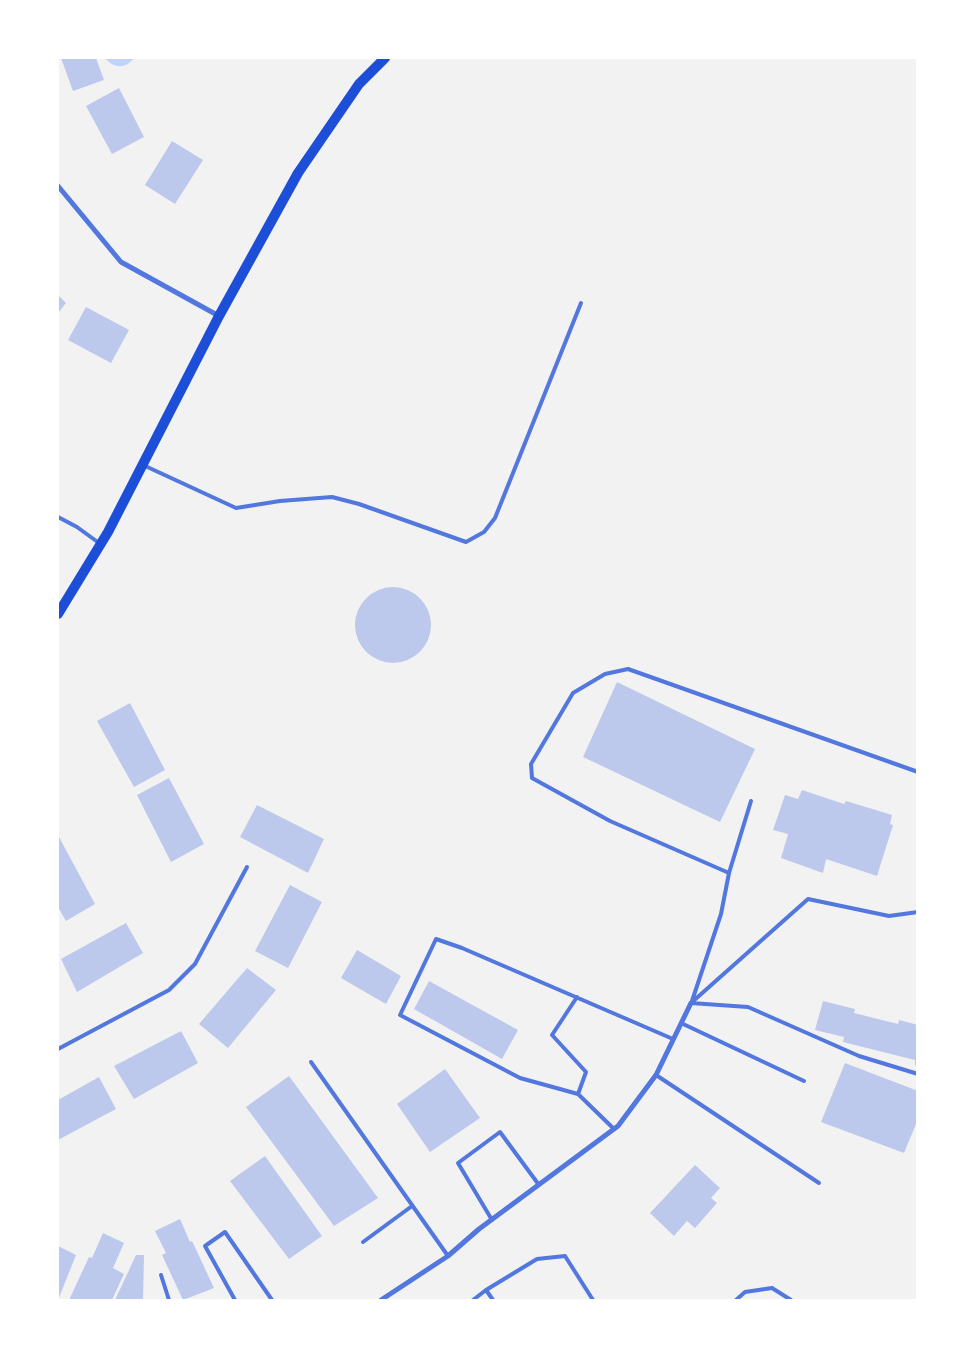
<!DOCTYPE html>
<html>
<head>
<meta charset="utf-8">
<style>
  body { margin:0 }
  #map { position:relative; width:975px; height:1358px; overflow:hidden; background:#f2f2f2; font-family:Commissioner,sans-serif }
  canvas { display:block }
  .frame { position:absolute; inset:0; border:59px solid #fff; pointer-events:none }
</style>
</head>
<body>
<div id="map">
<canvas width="975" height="1358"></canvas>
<div class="frame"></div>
</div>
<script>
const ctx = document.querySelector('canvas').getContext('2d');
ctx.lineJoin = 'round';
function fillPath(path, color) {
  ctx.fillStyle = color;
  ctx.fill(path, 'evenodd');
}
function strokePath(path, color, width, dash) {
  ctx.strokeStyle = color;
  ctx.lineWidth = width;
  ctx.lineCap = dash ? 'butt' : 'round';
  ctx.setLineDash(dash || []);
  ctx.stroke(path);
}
fillPath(new Path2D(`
  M105,58H134C126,69 114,69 105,58Z`), '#bfd3fe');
fillPath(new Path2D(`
  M61,58H96L104,80L73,91Z
  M119,88L144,137L112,154L86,106Z
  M172,141L203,160L175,204L145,185Z
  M58,295L66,303L58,313Z
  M86,307L129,330L111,363L68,340Z
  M355 625a38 38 0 1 1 76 0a38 38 0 1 1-76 0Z
  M617,682L755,749L720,822L583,757Z
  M130,703L165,770L134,787L97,721Z
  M169,778L204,844L171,862L137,795Z
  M802,790L844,804L846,801L892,815L890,824L893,825L877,876L826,859L823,873L781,858L788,834L773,830L785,795L798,799Z
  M257,805L324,839L308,873L240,837Z
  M59,837L95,904L66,921L58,907V838Z
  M290,885L322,902L288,968L255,951Z
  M126,923L143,953L77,992L61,959Z
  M357,950L401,976L386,1004L341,978Z
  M247,968L276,990L228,1048L199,1024Z
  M429,981L518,1030L502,1059L414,1009Z
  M823,1001L855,1009L854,1013L898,1024L899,1020L918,1025V1066L915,1065V1060L843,1042L844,1037L815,1030Z
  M181,1031L198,1063L134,1099L114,1066Z
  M845,1063L918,1091V1119L904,1153L821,1122Z
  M445,1069L480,1118L430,1152L397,1104Z
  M289,1076L378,1198L334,1226L246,1107Z
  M99,1077L116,1109L58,1140V1100Z
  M265,1156L322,1236L289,1259L230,1181Z
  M695,1165L720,1188L711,1198L717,1203L695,1228L687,1221L674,1236L650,1213Z
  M180,1219L190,1242L192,1241L214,1288L183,1300L162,1255L166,1253L155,1231Z
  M103,1233L124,1243L113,1268L124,1274L112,1300H69L89,1257L92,1258Z
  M58,1246L76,1255L58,1300Z
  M136,1255H144L143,1300H115Z`), '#bdc9ec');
strokePath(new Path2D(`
  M143,465L236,508L280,501L332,497L359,504L466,542L484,532L495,518L581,303
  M58,517L77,527L99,543
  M729,873L610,821L532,778L531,764L573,693L605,674L628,669L918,772
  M577,997L552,1035L586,1072L578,1094
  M692,1001L721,914L729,873L751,801
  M691,1003L808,899L889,916L918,912
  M691,1003L748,1007L859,1056L918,1074
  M681,1023L804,1081
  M58,1049L169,990L195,964L247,867
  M311,1062L448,1256
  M656,1075L819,1183
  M614,1129L578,1094L520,1078L400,1015L436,939L462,948L673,1039
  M492,1220L458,1163L500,1132L539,1185
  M363,1242L412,1206
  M161,1275L169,1300
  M486,1290L493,1300
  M235,1300L205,1246L225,1232L272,1300
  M473,1300L486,1290L537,1259L565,1256L593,1300
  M736,1300L745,1292L772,1288L791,1300`), '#5277de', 4);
strokePath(new Path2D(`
  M58,186L121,262L219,316
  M381,1300L448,1256L479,1229L618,1126L656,1075L691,1003`), '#5277de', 5);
strokePath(new Path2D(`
  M58,614L108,532L219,316L298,173L359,84L385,58`), '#1d4ed8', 10);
</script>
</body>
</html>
